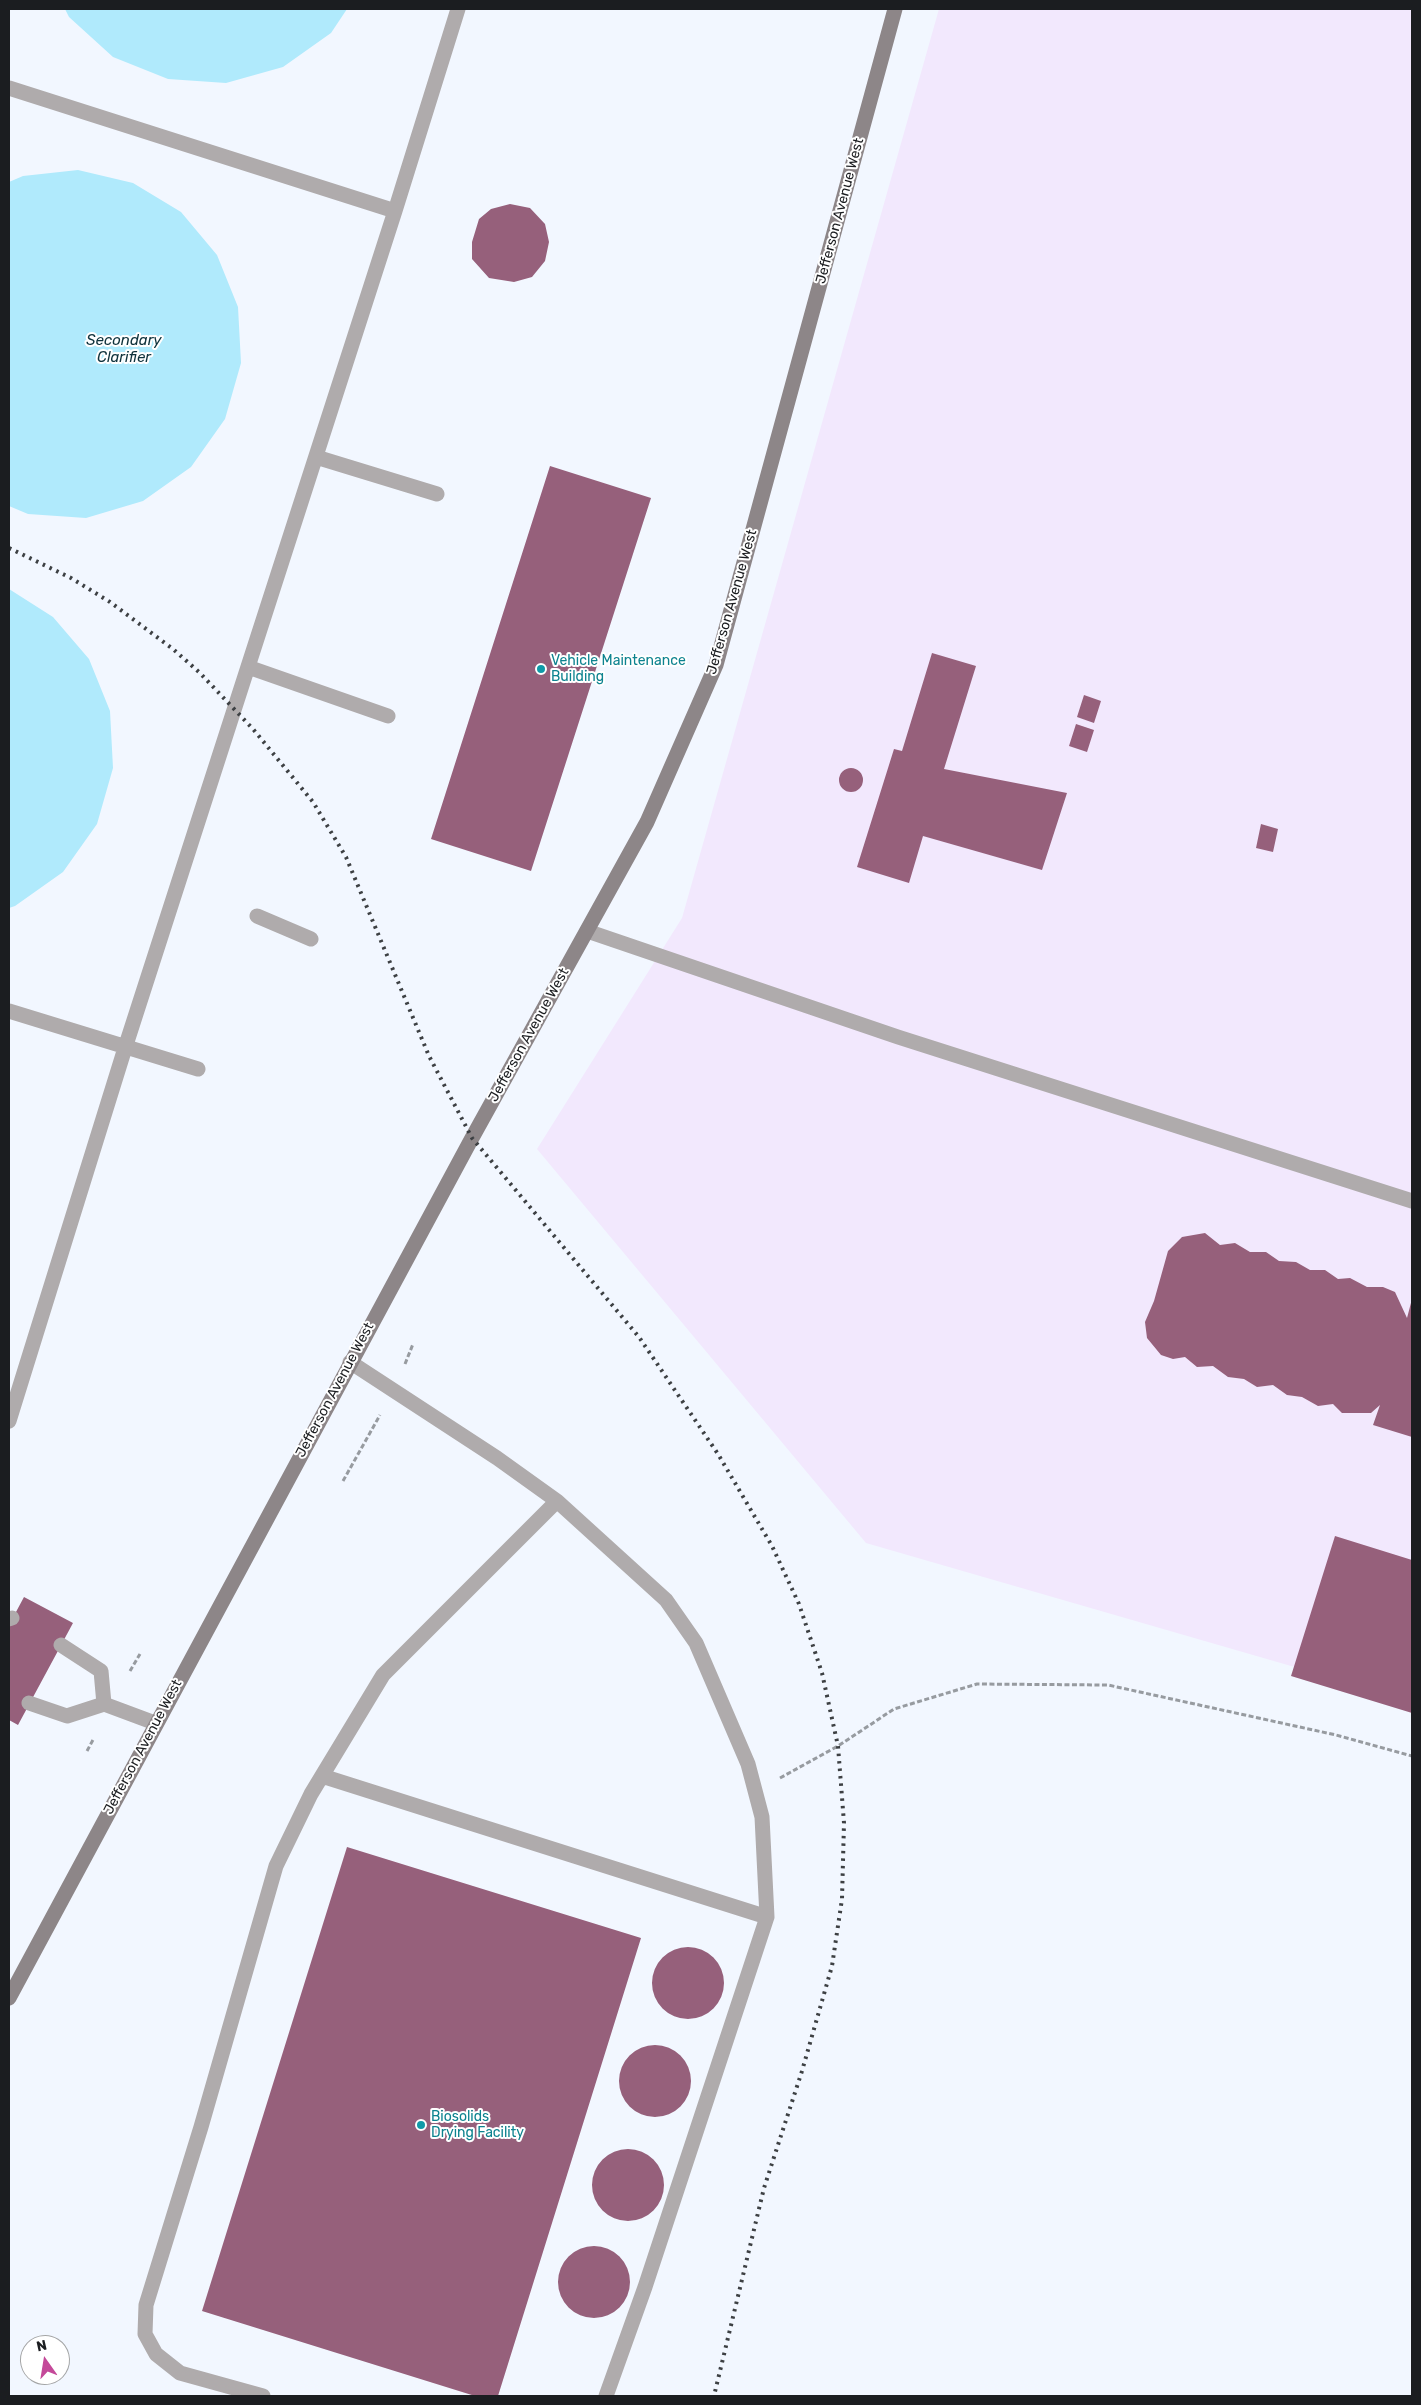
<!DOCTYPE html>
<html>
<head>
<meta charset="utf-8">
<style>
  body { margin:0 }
  #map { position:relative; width:1421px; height:2405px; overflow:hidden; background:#f2f7ff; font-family:Rubik,sans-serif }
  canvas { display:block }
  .frame { position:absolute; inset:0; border:10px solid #1b1d20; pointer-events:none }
  .north { position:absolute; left:20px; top:2335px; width:50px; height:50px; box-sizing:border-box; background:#fff; border:1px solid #a4a5a6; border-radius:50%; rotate:347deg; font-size:14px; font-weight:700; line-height:20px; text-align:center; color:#1b1d20 }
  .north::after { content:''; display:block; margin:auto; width:18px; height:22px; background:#c44999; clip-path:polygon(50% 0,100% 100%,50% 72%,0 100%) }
</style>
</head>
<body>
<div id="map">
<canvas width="1421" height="2405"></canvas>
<div class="frame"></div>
<div class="north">N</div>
</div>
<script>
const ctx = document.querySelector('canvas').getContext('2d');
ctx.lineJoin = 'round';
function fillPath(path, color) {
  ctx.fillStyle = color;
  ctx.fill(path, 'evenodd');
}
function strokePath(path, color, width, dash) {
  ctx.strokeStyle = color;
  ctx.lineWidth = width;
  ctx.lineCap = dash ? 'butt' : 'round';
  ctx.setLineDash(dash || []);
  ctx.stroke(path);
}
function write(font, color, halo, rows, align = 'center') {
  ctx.font = font + ' Rubik,sans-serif';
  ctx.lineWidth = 4;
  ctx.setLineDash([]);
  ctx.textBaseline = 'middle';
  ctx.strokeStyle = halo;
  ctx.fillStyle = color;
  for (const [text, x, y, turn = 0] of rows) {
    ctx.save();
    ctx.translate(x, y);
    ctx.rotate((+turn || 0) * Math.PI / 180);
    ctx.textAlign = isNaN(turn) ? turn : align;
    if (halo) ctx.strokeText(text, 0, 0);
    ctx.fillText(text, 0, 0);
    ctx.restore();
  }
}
fillPath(new Path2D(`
  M939,9H1412V1701L866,1543L537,1149L682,918Z`), '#f2e8fd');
fillPath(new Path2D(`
  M65,9H347L331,33L283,67L226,83L168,79L113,57L69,17Z
  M78,170L133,183L181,212L217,255L238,307L241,363L225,419L191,467L143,501L86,518L28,514L9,506V182L23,176Z
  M9,589L53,617L89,659L110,711L113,768L97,824L63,872L15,906L9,908Z`), '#b0eafc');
fillPath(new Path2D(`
  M510,204L530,208L545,224L549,242L545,261L532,277L514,282L489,278L472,259V242L479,219L491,209Z
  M550,466L651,498L531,871L431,839Z
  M932,653L976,666L944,769L1067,793L1042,870L923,836L909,883L857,867L894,749L902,751Z
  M1084,695L1101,701L1094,723L1077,717Z
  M1076,724L1094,730L1087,752L1069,746Z
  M839 780a12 12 0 1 1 24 0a12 12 0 1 1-24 0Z
  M1261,824L1278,829L1273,852L1256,848Z
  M1205,1233L1220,1245L1235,1243L1250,1252H1266L1279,1261L1296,1262L1310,1270H1325L1338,1279L1350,1278L1367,1287H1383L1395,1292L1407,1318L1412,1299V1437L1373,1425L1380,1405L1371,1413H1342L1333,1404L1318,1406L1302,1397L1287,1395L1273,1385L1257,1387L1244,1379L1228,1377L1213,1366L1197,1367L1185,1357L1173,1359L1161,1355L1147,1338L1145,1322L1154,1301L1168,1251L1182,1237Z
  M1335,1536L1412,1560V1713L1291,1676Z
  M24,1597L73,1623L18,1725L9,1720V1625Z
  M347,1847L641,1938L498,2396H475L202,2311Z
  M652 1983a36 36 0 1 1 72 0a36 36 0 1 1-72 0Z
  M619 2081a36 36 0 1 1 72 0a36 36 0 1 1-72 0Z
  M592 2185a36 36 0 1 1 72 0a36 36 0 1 1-72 0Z
  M558 2282a36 36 0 1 1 72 0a36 36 0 1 1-72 0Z`), '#96607b');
strokePath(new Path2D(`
  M405,1364L413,1344
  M343,1481L380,1415
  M130,1671L140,1654
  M87,1751L94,1738
  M780,1778L838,1746L894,1709L977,1684L1108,1685L1336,1735L1412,1756`), '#979ba0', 3, [5, 2.5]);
strokePath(new Path2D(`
  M9,88L395,211
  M316,457L437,494
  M248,667L388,716
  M257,916L311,939
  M587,931L898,1037L1412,1201
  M9,1011L198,1069
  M350,1362L497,1458L557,1501L666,1600L696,1643L748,1764L762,1817L767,1917L645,2287L606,2396
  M9,1421L125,1048L395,211L458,9
  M9,1619L12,1618
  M61,1645L101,1671L104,1704
  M29,1703L67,1716L104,1704L155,1723
  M322,1776L767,1917
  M263,2396L180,2373L156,2354L145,2334L146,2305L201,2127L276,1866L311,1794L383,1675L557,1501`), '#afabac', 15);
strokePath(new Path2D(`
  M9,1998L472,1138L647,822L716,665L895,9`), '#8d8688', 15);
strokePath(new Path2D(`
  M9,548L71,578L110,602L173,649L200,673L253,729L313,802L346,857L429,1056L472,1138L639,1337L718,1454L772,1546L799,1604L822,1673L838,1746L844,1823L842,1899L832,1966L802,2071L764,2188L714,2396`), '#3d4043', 4, [2.5, 5]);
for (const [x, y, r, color] of [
  [541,669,5,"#0f9aa8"],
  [421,2125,5,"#0f9aa8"]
]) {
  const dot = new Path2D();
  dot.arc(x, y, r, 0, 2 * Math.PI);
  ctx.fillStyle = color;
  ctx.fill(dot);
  strokePath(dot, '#fff', 2);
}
write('14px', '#1b1d20', '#fff', [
  ["Jefferson Avenue West",840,211,-75],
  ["Jefferson Avenue West",732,602,-74],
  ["Jefferson Avenue West",529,1035,-61],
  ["Jefferson Avenue West",335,1390,-62],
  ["Jefferson Avenue West",143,1747,-62]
]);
write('14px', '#0d838f', '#fff', [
  ["Vehicle Maintenance",551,661],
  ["Building",551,677],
  ["Biosolids",431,2117],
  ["Drying Facility",431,2133]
], 'left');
write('italic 15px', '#0e323c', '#fff', [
  ["Secondary",124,341],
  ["Clarifier",124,358]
]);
</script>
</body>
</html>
